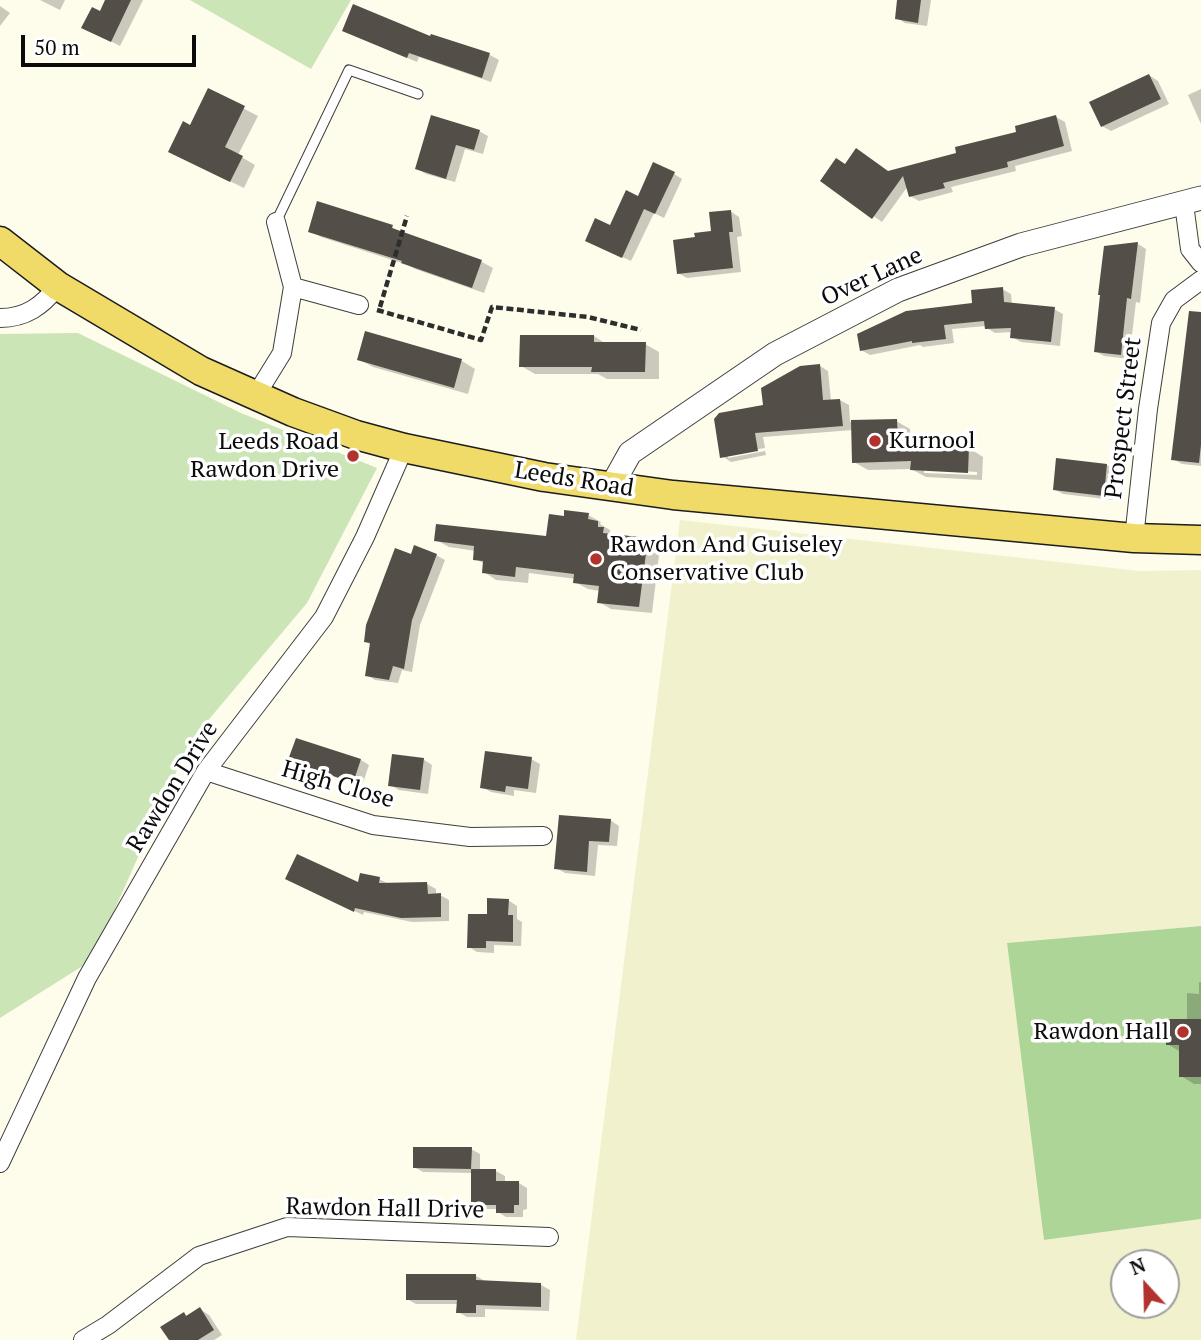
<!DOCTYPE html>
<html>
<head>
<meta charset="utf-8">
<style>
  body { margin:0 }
  #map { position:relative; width:1201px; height:1340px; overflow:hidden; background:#fefceb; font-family:"PT Serif",serif }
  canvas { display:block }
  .north { position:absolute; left:1110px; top:1249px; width:70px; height:70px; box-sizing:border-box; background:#fff; border:2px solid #9d9d9d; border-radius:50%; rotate:338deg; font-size:19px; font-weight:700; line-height:28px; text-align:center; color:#0b0b0b }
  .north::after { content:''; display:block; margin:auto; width:24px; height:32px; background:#b2332d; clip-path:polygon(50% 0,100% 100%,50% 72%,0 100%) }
  .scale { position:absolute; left:21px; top:35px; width:175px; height:32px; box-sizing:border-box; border:4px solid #0b0b0b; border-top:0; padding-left:9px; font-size:21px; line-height:24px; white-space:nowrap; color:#0b0b0b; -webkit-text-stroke:5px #fff; paint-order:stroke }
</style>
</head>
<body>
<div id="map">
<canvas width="1201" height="1340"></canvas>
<div class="north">N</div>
<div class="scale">50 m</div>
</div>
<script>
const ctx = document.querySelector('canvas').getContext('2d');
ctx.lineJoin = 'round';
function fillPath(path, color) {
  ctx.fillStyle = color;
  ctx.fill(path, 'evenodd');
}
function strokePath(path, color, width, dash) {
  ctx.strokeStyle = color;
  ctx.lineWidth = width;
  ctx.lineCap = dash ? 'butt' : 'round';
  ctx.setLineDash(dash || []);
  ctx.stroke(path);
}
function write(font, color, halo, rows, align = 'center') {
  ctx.font = font + ' "PT Serif",serif';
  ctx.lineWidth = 7;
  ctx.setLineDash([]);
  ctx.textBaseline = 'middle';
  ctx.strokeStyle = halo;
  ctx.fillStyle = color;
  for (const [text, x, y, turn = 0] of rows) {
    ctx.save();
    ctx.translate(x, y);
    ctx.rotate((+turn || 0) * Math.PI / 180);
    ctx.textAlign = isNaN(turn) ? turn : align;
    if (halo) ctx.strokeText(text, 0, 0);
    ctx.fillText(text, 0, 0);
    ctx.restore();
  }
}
fillPath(new Path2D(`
  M680,520L1140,571L1201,570V926L1007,944L1045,1240L1201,1219V1340H576ZM1124,1263H1166V1305H1124Z`), '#f1f2cd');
fillPath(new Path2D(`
  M190,0H351L311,69Z
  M78,333L241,413L377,468L307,603L189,743L92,960L0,1018V334Z`), '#cbe5b7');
fillPath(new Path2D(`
  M1201,926V1219L1044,1240L1007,943Z`), '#aed598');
fillPath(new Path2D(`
  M40,0H65L60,10Z
  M107,0H143L120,46L93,32Z
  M899,0H931L927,26L905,23L897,18Z
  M0,6L10,13L0,26Z
  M344,31L431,38L432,36L490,55L499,60L491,82L419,57L417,62Z
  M1149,75L1158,81L1169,104L1111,131L1102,126Z
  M1201,89V124L1188,95Z
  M208,90L258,116L238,155L255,165L244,188L184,159L191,127Z
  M1056,117L1065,122L1072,151L1015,166L1016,171L951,187L953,192L919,201L910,196L908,186L882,222L822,180L846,165L889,173L958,155L1018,134Z
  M432,118L479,131L488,136L483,154L465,149L455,182L426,174L417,169Z
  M674,174L682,179L664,218L654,213L631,261L596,245L638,198Z
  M730,211L739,217L742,236L737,237L741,272L687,278L678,273L697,239L713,232Z
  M392,227L403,234L482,262L493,268L484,293L415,269L408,265L321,237L310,231Z
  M1138,244L1146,249L1140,303L1136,302L1129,359L1104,356L1095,351Z
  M1002,289L1011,294L1012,304L1054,309L1063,314L1060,346L1021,342L1012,337V332L995,333L987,328L986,326L952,329L954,343L923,347L920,345L870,355L861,350L974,304Z
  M1201,319V466L1182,464L1173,459Z
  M366,333L462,361L475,369L468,394L373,367L359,359Z
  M594,336L606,344H645L659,352V379H607L598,374H535L521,366Z
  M820,366L828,371L831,401L840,400L849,405L850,422L896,421L910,429L911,446L969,448L983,457L982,480L926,477L911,469L868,470L854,462L853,430L763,437L765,448L728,454V458L765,451L766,455L731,462L722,456L764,406ZM924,469L977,472V475L924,473Z
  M1107,465L1116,470L1113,500L1063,494L1054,489Z
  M588,515L601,522L600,524L610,530V533L616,536L647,540L660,547L652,613L611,609L599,602L600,591L588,589L575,582L576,579L529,573L528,583L496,580L484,572L485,564L475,559L476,551L449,547L436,540L548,538L565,518Z
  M436,555L445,560L420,625L412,672L402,670L398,683L375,680L367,675L371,645L365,641L412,556Z
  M297,740L361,760L369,765L362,786L299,765L290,760Z
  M423,759L432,765L428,794L399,790L390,785Z
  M531,759L540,764L536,793L514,790V796L491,792L482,787Z
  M610,820L619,826L617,846L598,845L595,876L565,873L556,868Z
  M379,879L389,884H427L436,889V895H440L449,900V921L412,922L364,912L363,915L296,883L359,885Z
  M508,900L517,906V919L522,922L521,946L494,945V953L477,952L469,947L488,916Z
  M1199,982H1201V1084H1194L1181,1076V1052L1167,1044L1187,1021V993L1199,994Z
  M471,1149L480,1154V1171H496L505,1176V1183H519L527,1188V1209L523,1210V1217H506L498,1212V1209H482L473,1204V1173L423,1172L414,1167Z
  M476,1276L485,1281L541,1285L550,1290L549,1311L485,1309V1317H467L458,1312V1304H416L407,1299Z
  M200,1309L209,1315L222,1335L214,1340H171L184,1314L189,1317Z`), '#0003');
fillPath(new Path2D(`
  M105,0H131L111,42L81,28L92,7L100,11Z
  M897,0H921L918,23L895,19Z
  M353,4L430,36L431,34L490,53L482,78L409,53L407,58L342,31Z
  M1149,74L1161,99L1101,127L1089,102Z
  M208,88L245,106L225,147L243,156L230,182L168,152L183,121L190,125Z
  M431,115L480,130L474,150L456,145L446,179L415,169Z
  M1056,115L1064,146L1007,162L1008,167L943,183L945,188L909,197L903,176L872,219L820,181L836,158L845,164L856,148L888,171L956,153L955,147L1016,132L1015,126Z
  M653,162L675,172L655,214L644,209L622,258L585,241L595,218L610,225L626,190L638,196Z
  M317,201L393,225L392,228L482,260L472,288L401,263L402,261L308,232Z
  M731,210L733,232H729L733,268L677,274L673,240L695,237L694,233L711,231L709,212Z
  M1138,242L1131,299L1127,298L1121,355L1094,352L1100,295H1098L1104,246Z
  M1003,287L1004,302L1055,307L1051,342L1010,338L1011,328L985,329L984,321L944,325L946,339L912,343V341L860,351L857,334L906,311L972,303L971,290Z
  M1189,311L1201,312V445L1199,463L1171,460Z
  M365,331L462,359L454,388L357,360Z
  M520,335H594V342H646L645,372H591L592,367H519Z
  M820,364L823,400L840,399L843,426L755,433L758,451L720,458L714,419L719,413L763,405L761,388L800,366Z
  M897,419L898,443L969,447L968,473L910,470L911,461L852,463L851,420Z
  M1056,458L1107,464L1104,496L1053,490Z
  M564,510L589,513L588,519L598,521V527H604L603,533L648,538L639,607L597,603L599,586L573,583L574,574L516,567L515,577L482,573L483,561L473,560L474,546L434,541L436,524L546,536L549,514L564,516Z
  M414,545L437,554L412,620L404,669L393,666L389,680L365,676L370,643L364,642L366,625L395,548L411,554Z
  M296,738L361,759L353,783L288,760Z
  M485,751L532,757L528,789L506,786L505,792L480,788Z
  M392,754L424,758L420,790L388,786Z
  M559,815L611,819L609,842L589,841L587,872L554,869Z
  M297,854L358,882L360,873L380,877L379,883L427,882L428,894L441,893V917L401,918L355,908L354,912L285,879Z
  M487,898L509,899L508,915H513V942L486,941V948H467L468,914H487Z
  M1166,1019H1201V1077H1179V1045H1166Z
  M413,1147H472L471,1169L413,1168Z
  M471,1169H496V1181H519V1205H514V1213H496V1205H471Z
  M406,1274H476V1280L541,1283V1307L476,1305V1313H456L457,1300H406Z
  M200,1307L214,1330L198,1340H169L160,1327L184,1312L186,1316Z`), '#534e48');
const service = new Path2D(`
  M276,222L349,70L418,94`);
const minor = new Path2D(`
  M1184,204L1190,249L1201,263
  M293,287L359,305
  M0,318C26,318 42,306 58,286
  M256,395L282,353L293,287L276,222
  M1134,538L1148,409L1161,323L1174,300L1201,280
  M206,771L373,825L470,837L543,836
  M0,1163L87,978L206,771L324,617L365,537L404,448
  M83,1340L108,1325L199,1256L287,1227L549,1237`);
const tertiary = new Path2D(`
  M611,487L630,453L775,354L898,290L1021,245L1201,198`);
const primary = new Path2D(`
  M0,241L58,286L201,371L293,412L356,435L404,448L544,477L673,495L1134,538L1201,540`);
strokePath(service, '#3e3e3e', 11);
strokePath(minor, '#3e3e3e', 20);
strokePath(tertiary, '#3e3e3e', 25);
strokePath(primary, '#1c1c1c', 31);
strokePath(new Path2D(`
  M380,307L407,216
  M377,310L481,340L492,307L588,317L641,330`), '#2d2d2d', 4.5, [7, 3.5]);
strokePath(service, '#fff', 9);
strokePath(minor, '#fff', 18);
strokePath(tertiary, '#fff', 23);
strokePath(primary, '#f0db69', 28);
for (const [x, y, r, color] of [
  [875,441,7,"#b2332d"],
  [353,456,7,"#b2332d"],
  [596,559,7,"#b2332d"],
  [1183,1032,7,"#b2332d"]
]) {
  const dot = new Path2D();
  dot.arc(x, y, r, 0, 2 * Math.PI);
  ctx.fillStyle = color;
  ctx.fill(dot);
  strokePath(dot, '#fff', 2.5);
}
write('24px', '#0b0b0b', '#fff', [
  ["Over Lane",872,277,-25],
  ["Prospect Street",1124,418,-83],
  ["Leeds Road",574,480,9],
  ["High Close",338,785,16],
  ["Rawdon Drive",173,787,-58],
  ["Rawdon Hall Drive",385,1209,1]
]);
write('24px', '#0b0b0b', '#fff', [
  ["Kurnool",889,441],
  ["Leeds Road",339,442,"right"],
  ["Rawdon Drive",339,470,"right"],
  ["Rawdon And Guiseley",610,545],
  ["Conservative Club",610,573],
  ["Rawdon Hall",1169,1032,"right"]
], 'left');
</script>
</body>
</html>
